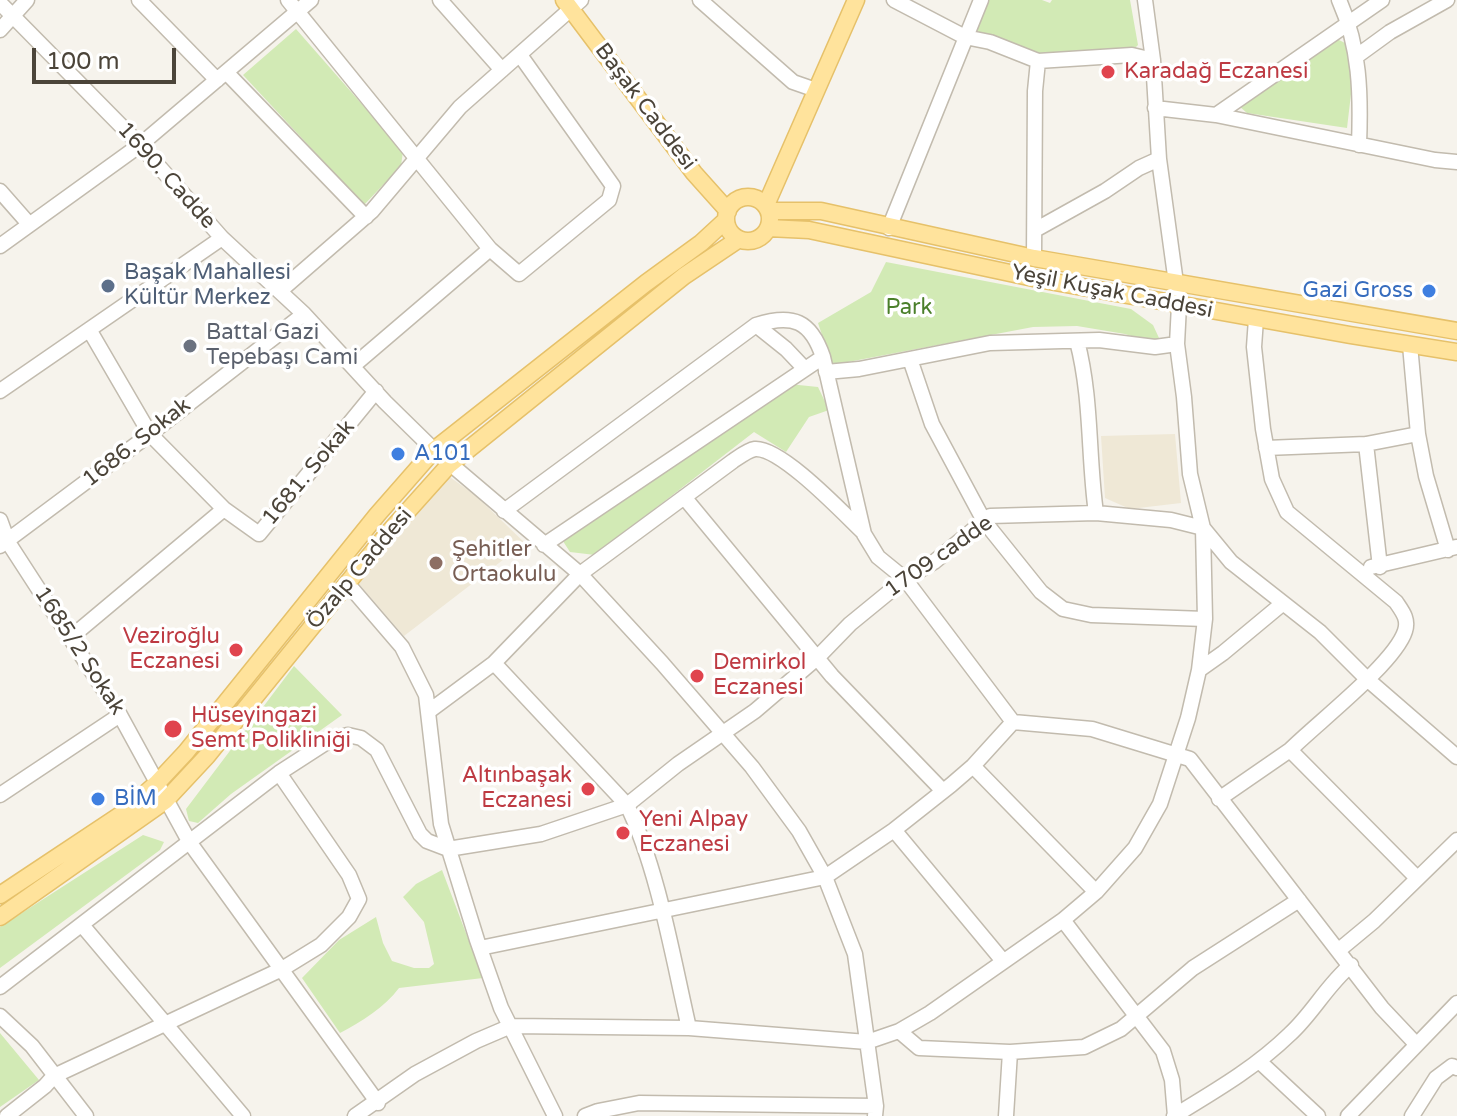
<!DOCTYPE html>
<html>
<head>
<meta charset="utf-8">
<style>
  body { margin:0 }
  #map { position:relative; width:1457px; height:1116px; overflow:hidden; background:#f6f3ec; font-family:"Varela Round",sans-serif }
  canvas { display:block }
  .scale { position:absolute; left:32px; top:48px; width:144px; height:36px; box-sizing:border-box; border:4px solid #4b4439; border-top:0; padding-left:10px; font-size:24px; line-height:28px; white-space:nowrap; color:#4b4439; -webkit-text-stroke:6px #fff; paint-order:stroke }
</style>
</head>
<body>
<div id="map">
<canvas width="1457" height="1116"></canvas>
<div class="scale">100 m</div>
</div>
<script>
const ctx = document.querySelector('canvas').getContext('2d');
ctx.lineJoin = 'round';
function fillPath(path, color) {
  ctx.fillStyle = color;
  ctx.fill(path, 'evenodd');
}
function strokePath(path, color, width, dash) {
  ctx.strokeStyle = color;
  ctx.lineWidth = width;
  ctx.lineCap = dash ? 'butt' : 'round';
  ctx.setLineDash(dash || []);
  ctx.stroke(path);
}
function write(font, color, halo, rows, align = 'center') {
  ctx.font = font + ' "Varela Round",sans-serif';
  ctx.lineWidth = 7;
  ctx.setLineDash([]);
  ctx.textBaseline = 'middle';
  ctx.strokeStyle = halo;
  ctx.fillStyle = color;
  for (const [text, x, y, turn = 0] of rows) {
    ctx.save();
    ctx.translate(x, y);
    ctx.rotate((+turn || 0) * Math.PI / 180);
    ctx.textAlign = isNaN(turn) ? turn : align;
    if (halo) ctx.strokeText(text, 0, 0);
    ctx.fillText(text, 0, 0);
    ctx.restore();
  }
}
fillPath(new Path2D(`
  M1175,434L1181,503L1130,509L1105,498L1101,436Z
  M447,475L475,495L525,543L404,636L358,583Z`), '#efe8d6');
fillPath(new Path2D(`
  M988,0H1042L1050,3L1052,0H1130L1138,45L1134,49L1041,55L982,35L976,29Z
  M296,29L403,151L401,166L364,205L243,75Z
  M1337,39L1345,43L1352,62L1353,77L1347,128L1247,113L1239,106Z
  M886,262L1131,309L1153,325L1159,338L1156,344L1125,334L1077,326L1033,327L832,365L818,323L871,292Z
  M789,384L818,387L829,410L809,417L786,452L754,432L595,555L570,552L561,538Z
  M294,666L342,715L231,794L198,823L189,821L186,809Z
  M143,835L164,842L160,850L0,968V927Z
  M442,870L483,978L399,988C385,1007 361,1022 340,1033L302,978L339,940L376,917L383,943L392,961L414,968H429L434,964L424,922L403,897L416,884Z
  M0,1033L39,1080L0,1107Z`), '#d2eab5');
const minor = new Path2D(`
  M139,0L217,80
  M288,0L490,249L519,274L609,200L613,186L520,55
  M440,0L502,70
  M700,0L793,82L816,90
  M894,0L965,37L990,42L1038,61L1132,55L1153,60
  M1145,0L1153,60L1159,159L1179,305L1177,344L1184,397L1190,474L1203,528L1231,562L1320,632L1367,679L1457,757
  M1339,0C1360,47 1361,94 1359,145
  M0,3L140,145L222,238L304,314L385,402L434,450L580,574L662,663L752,767L799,831L825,877L855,954L876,1106L875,1116
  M0,30L27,0
  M1357,56L1390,32L1447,0
  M226,72L366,217
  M1155,108L1216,115L1382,0
  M1216,115L1435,160L1457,162
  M0,191L29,224
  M889,228L981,0
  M1035,230L1105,191L1139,168L1159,159
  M0,246L140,145L311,0
  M1034,258L1035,91L1038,61
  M280,291L372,211L460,107L581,0
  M1256,319L1254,347L1263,429L1272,479L1287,512L1396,602C1402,611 1409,619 1405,631C1395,663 1317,723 1290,750L1417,878
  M756,325L786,349L805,369
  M90,331L150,434L224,509L259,534L376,391
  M1077,341C1092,398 1088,456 1096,513
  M1410,345L1418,434L1426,476L1448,550
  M910,359L932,424L984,521L1041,592L1063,609L1091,615L1205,619
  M353,366L490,249
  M826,372L859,369L990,343L1099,340L1155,347L1177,344
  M0,391L222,238
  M1366,444L1380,567
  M1266,448L1366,444L1418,434
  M684,497L832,676L943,791
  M504,511L756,325C793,313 811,321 823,357L864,534L878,557L905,579L1013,722
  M0,520L8,542L120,715L190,843L378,1103
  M544,545L823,357
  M0,546L150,434L304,314
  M1371,567L1456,547
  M347,583L402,647L426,695L441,824L477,940L501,1008L555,1116
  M70,638L224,509
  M494,663L627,805C658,868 673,959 689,1028
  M1199,670L1223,653L1282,604
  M428,712L494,663L580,574L733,461C739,457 748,450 755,449C781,447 843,513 863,532
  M973,766L1096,892
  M0,795L120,715
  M1219,799L1290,750
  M894,830L1003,961
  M1063,920L1163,1051L1172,1080L1175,1116
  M82,925L243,1116
  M480,948L825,877L894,830L951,785L973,766L1013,722L1092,729L1190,759L1382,1008L1416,1044
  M1339,950L1374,921L1457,840
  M0,987L279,773L330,740L348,735L361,738L377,750L420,834L427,841L448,849L541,834L627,805L678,764L755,711L817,658L850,624L905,579L934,562L990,516L1096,513L1171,520L1203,528L1205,619L1199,670L1188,718L1160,804L1135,848L1096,892L1063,920L930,1013L899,1031L867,1042L689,1028L511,1026L476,1041L415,1074L355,1116
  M0,1016L32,1046L86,1116
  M899,1031L919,1048L1010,1052L1084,1047L1121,1029L1193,968L1299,900
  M1260,1062L1318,1116
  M7,1116L45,1086L54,1076L282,969L321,945L349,917L359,899L349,875L279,773
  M585,1116L598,1111L639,1103L876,1106
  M1006,1116L1010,1052
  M1174,1116C1215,1091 1255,1068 1290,1034C1313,1013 1327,985 1351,965
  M1348,1116L1457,1003
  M1412,1116L1436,1078L1452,1066L1457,1068`);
const major = new Path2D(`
  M564,0L694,173L728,211
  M726 219a22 22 0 1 1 44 0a22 22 0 1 1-44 0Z
  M766,205L856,0
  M769,211H821L1034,258L1457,331
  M768,228L809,230L1038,279L1350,335L1457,352
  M0,895L122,814L157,783L186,752L377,515L434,450L646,283L701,243L726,220
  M0,917L165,801L207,756L388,533L449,465L684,276L739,239`);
strokePath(minor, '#c2bbae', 17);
strokePath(major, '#e6c16a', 19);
strokePath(minor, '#fff', 14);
strokePath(major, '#ffe39c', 16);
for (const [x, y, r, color] of [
  [1108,72,8,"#e0444e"],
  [108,286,8,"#5c6f8a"],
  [1429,291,8,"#3f7fe0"],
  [190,346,8,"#6b7280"],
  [398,454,8,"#3f7fe0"],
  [436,563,8,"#8d6e63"],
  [236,650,8,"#e0444e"],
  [697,676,8,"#e0444e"],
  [173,729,10,"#e0444e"],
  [588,789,8,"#e0444e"],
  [98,799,8,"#3f7fe0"],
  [623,833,8,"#e0444e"]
]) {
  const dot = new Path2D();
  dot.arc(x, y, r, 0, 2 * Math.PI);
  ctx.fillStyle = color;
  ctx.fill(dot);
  strokePath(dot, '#fff', 3);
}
write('22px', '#be3a42', '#fff', [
  ["Karadağ Eczanesi",1124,72],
  ["Veziroğlu",220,637,"right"],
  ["Eczanesi",220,662,"right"],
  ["Demirkol",713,663],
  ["Eczanesi",713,688],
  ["Hüseyingazi",191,716],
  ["Semt Polikliniği",191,741],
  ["Altınbaşak",572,776,"right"],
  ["Eczanesi",572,801,"right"],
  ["Yeni Alpay",639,820],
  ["Eczanesi",639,845]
], 'left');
write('22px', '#4b4439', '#fff', [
  ["Başak Caddesi",645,107,53],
  ["1690. Cadde",166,176,48],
  ["Yeşil Kuşak Caddesi",1112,292,11],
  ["1686. Sokak",137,443,-38],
  ["1681. Sokak",309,473,-50],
  ["1709 cadde",939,557,-35],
  ["Özalp Caddesi",360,569,-50],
  ["1685/2 Sokak",79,651,57]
]);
write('22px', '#4e5e75', '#fff', [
  ["Başak Mahallesi",124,273],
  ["Kültür Merkez",124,298]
], 'left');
write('22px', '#366cbe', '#fff', [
  ["Gazi Gross",1413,291,"right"],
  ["A101",414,454],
  ["BİM",114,799]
], 'left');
write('22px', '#4a7f2a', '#fff', [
  ["Park",909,308]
]);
write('22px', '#5b616d', '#fff', [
  ["Battal Gazi",206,333],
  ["Tepebaşı Cami",206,358]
], 'left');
write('22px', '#785e54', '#fff', [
  ["Şehitler",452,550],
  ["Ortaokulu",452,575]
], 'left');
</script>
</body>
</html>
